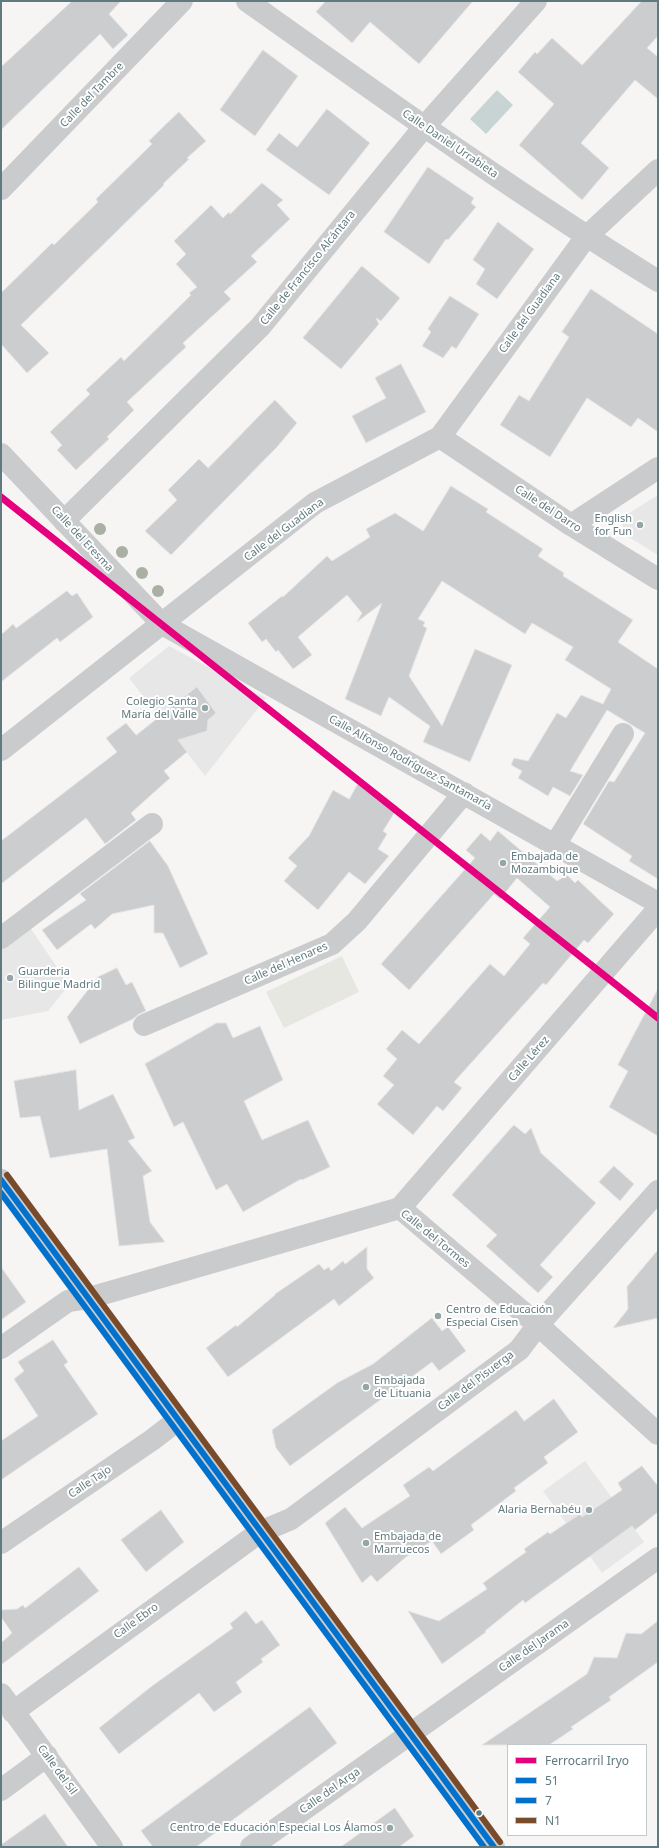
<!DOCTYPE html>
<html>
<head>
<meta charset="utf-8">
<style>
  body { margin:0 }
  #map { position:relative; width:659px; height:1848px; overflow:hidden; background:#f6f5f4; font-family:"Noto Sans",sans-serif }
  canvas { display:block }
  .frame { position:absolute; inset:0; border:2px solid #617a7f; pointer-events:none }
  .legend { position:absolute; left:507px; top:1744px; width:140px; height:92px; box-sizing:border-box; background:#fff; border:1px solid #c0cacc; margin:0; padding:5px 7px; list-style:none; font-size:12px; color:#617a7f }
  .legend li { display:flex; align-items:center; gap:8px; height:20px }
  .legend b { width:20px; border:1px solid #c0cacc }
</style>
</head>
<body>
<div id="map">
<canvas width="659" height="1848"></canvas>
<div class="frame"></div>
<ul class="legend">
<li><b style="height:5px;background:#e5007d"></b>Ferrocarril Iryo</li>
<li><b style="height:5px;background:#0072ce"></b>51</li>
<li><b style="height:5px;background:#0072ce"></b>7</li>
<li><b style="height:5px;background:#7a4b2a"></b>N1</li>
</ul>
</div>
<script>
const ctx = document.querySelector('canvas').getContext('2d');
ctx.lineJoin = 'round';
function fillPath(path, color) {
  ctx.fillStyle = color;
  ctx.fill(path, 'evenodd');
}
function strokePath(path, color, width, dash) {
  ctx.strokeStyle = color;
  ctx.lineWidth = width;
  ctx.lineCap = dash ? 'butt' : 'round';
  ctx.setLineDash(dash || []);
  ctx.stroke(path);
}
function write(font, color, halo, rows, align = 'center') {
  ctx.font = font + ' "Noto Sans",sans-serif';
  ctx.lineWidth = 4;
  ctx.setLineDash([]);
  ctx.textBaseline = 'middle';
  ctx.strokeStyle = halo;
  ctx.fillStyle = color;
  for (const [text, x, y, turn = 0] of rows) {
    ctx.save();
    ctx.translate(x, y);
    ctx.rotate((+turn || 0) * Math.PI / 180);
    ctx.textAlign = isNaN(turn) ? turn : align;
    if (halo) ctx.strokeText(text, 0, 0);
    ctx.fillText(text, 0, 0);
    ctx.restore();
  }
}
fillPath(new Path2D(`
  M658,495V555L622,533L623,517Z
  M169,646L266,698L205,776L129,678Z
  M29,926L69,985L48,1011L1,1020V947Z
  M585,1461L644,1542L602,1573L543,1491Z`), '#e6e7e6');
fillPath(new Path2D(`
  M342,956L359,992L284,1028L266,992Z`), '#e6e7e1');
fillPath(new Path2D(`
  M497,90L513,105L486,134L470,119Z`), '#c8d4d4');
const building = new Path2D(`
  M70,1H121L109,14L128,35L113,49L100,34L1,130V67L71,2Z
  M326,1H473L419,64L370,22L352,43L316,12Z
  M642,1H658V36L647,48L658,57V99L635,80L581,143L609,168L582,200L519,145L554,104L518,72L535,52L537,54L552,38L582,65Z
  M263,50L298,76L255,136L220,110Z
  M327,109L370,143L329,195L266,150L279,133L297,147Z
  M179,112L206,141L187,158L189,159L163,184L164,185L21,325L49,353L27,373L1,344V293L52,243L54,245L98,202L96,199L152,144L149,141Z
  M428,167L474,198L471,203L476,207L448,240L446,239L429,264L384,232Z
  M262,183L283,200L277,205L290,219L251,256L257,262L224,292L231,299L183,343L186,347L127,402L134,410L107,437L109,439L76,470L57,450L62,445L50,432L90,394L86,390L121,357L124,361L191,295L189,293L197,287L176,264L186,254L174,241L211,205L223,218L229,212L230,214Z
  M498,222L534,249L497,299L476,284L485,269L473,260Z
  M362,266L400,298L381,321L376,318L379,324L341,369L303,338Z
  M591,289L658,334V432L638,418L631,427L587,398L550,457L500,425L519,395L529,401L569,337L562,332Z
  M450,296L479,314L456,349L452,346L443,358L422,346L431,332L428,329Z
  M401,364L426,412L366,443L352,416L386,398L375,378Z
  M275,400L297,423L277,447L171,555L145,531L177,500L168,490L199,459L208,468Z
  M451,486L488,509L486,512L543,549L538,556L564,573L563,576L633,620L618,642L658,669V879L629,861L632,856L583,824L609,781L614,782L645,733L607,710L570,771L583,775L570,796L553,787L548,796L518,778L522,771L511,765L514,758L528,761L557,713L566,718L581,695L603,704L611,689L565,660L573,647L532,623L525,634L442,581L418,619L425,622L423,626L427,628L409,676L442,726L475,649L512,665L470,762L423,742L430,726L389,697L381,716L345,699L382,603L357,622L362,613L347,595L298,637L312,655L293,669L278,650L276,652L266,639L262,642L248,623L282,596L283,597L327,556L332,561L370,537L366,529L395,513L423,531Z
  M67,591L72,596L77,593L93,617L60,642L57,638L1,682V635L13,624L16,628Z
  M197,687L216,713L208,720L207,731L178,740L187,752L164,771L170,778L131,813L136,820L105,844L86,818L1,884V841L117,752L106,738L126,723L136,735Z
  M358,784L398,807L383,831L387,834L378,849L389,856L365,884L349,872L318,910L284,881L297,866L288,858L309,836L333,790L349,799Z
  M498,831L557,881L567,875L575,883L578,880L614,914L588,943L584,940L546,985L543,983L454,1082L462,1088L443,1111L437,1106L413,1135L377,1104L394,1085L383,1076L397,1059L386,1049L402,1030L419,1044L490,964L504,976L530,944L523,938L550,907L517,878L500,899L494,894L409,990L381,964L475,858L466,850L481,833L490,841Z
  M150,841L168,866L208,954L180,968L163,933H154V905L112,914L95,929L91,924L57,950L42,930L86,900L80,894Z
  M117,968L126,985L132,982L146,1011L139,1014L133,1019L80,1044L67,1017L98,977Z
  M658,989V1136L609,1107L628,1071L618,1065Z
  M217,1023H226L233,1038L260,1026L283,1080L244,1101L262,1140L308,1120L330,1167L302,1180L301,1179L243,1212L227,1184L216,1190L183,1122L174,1127L145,1064Z
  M76,1070L79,1110L113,1094L135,1138L128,1141L152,1171L143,1176L150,1222L165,1242L119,1246L107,1149L50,1158L40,1116L20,1118L14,1081Z
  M514,1125L525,1134L531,1128L541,1153L596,1203L540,1265L553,1277L538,1293L486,1246L497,1235L452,1195Z
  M614,1166L634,1184L620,1201L599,1182Z
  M367,1247V1269L374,1278L339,1306L334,1299L228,1377L206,1348L236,1325L237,1327L275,1295V1294L319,1264L324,1270L329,1267L331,1271L343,1261L345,1264Z
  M658,1250V1318L613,1328L628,1309L627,1287Z
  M1,1267L26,1302L1,1320Z
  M432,1318L442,1331L448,1327L466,1351L439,1371L432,1362L290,1466L276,1448L272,1430L337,1383L373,1364Z
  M53,1340L68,1362L64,1365L98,1414L1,1480V1441L38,1416L14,1379L24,1371L18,1362Z
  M554,1399L578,1432L544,1457L548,1463L514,1488L516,1491L471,1525L474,1530L441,1554L432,1541L406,1557L377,1582L371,1575L362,1583L325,1523L345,1507L362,1528L410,1496L403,1485L429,1467L433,1471L516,1410L524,1421Z
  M642,1466L658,1486V1512L635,1530L632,1526L525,1603L523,1600L485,1631L486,1632L442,1664L408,1611L439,1621L487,1589L483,1583L526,1552L524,1549L548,1532L550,1534L580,1514L582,1517L622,1490L618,1483Z
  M161,1510L184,1542L146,1572L121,1540Z
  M79,1567L99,1591L1,1665V1643L12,1633L1,1617V1610L17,1609L23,1605L25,1608Z
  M246,1611L256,1624L262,1620L280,1645L261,1659L263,1662L236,1682L242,1692L214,1712L199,1693L119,1754L99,1728L152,1686L233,1628L230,1624Z
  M658,1621V1662L609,1697L611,1700L571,1727L573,1729L549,1745H482L587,1674L594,1657L617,1658L626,1633L641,1634Z
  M310,1707L337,1743L196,1847H153L141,1831Z
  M395,1808L414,1836L399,1847H341Z
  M45,1814L68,1847H1V1845Z`);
fillPath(building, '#cccdce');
strokePath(building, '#e5e4e4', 1);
strokePath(new Path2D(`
  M247,1C382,97 517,194 658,281
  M1,189L182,1
  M440,437L571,525L658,579
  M1,454L162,624L658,903
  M64,521L260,327L424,127L536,1
  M571,525L658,468
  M1,750L315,503L440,437L586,237L658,170
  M555,845L623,734
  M1,938L152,824
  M144,1025L332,944L357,921L464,793
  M1,1180L494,1847
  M400,1208L658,909
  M1,1348L68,1301L89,1298L400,1208L538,1325L658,1434
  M1,1543L152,1440L178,1420
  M1,1694L112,1847
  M13,1712L260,1532L291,1519L519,1350L538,1325L658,1191
  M1,1790L47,1756
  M251,1847L658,1558`), '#cacbcc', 22);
strokePath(new Path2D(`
  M1,1180L494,1847`), '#0072ce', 6);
strokePath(new Path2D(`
  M1,1193L484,1847`), '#0072ce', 6);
strokePath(new Path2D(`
  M7,1175L500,1842`), '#7a4b2a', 6);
strokePath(new Path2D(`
  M1,497L658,1018`), '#e5007d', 7);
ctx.fillStyle = '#aab0a3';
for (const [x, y] of [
  [100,529],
  [122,552],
  [142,573],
  [158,591]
]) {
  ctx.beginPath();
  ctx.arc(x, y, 6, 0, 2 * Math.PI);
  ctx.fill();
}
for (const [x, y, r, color] of [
  [640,525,4,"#95a5a8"],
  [205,708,4,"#95a5a8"],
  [503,863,4,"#95a5a8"],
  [10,978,4,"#95a5a8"],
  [438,1316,4,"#95a5a8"],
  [366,1387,4,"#95a5a8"],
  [589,1510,4,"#95a5a8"],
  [366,1543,4,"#95a5a8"],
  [479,1813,3.5,"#617a7f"],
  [390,1828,4,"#95a5a8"]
]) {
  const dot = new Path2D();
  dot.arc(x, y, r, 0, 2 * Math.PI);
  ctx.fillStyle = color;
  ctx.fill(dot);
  strokePath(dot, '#fff', 1.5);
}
write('11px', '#617a7f', '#fff', [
  ["Calle del Tambre",92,95,-46],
  ["Calle Daniel Urrabieta",450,144,34],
  ["Calle de Francisco Alcántara",308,268,-51],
  ["Calle del Guadiana",530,313,-54],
  ["Calle del Darro",548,509,33],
  ["Calle del Guadiana",284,530,-37],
  ["Calle del Eresma",82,539,47],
  ["Calle Alfonso Rodríguez Santamaría",410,763,29],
  ["Calle del Henares",286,964,-24],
  ["Calle Lérez",529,1059,-49],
  ["Calle del Tormes",435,1239,39],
  ["Calle del Pisuerga",476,1381,-37],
  ["Calle Tajo",90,1482,-34],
  ["Calle Ebro",136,1621,-36],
  ["Calle del Jarama",534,1646,-35],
  ["Calle del Sil",57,1770,54],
  ["Calle del Arga",330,1791,-35]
]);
write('11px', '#617a7f', '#fff', [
  ["English",632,519,"right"],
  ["for Fun",632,532,"right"],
  ["Colegio Santa",197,702,"right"],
  ["María del Valle",197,715,"right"],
  ["Embajada de",511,857],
  ["Mozambique",511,870],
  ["Guarderia",18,972],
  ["Bilingue Madrid",18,985],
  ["Centro de Educación",446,1310],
  ["Especial Cisen",446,1323],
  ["Embajada",374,1381],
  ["de Lituania",374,1394],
  ["Alaria Bernabéu",581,1510,"right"],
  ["Embajada de",374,1537],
  ["Marruecos",374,1550],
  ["Centro de Educación Especial Los Álamos",382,1828,"right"]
], 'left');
</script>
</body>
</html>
